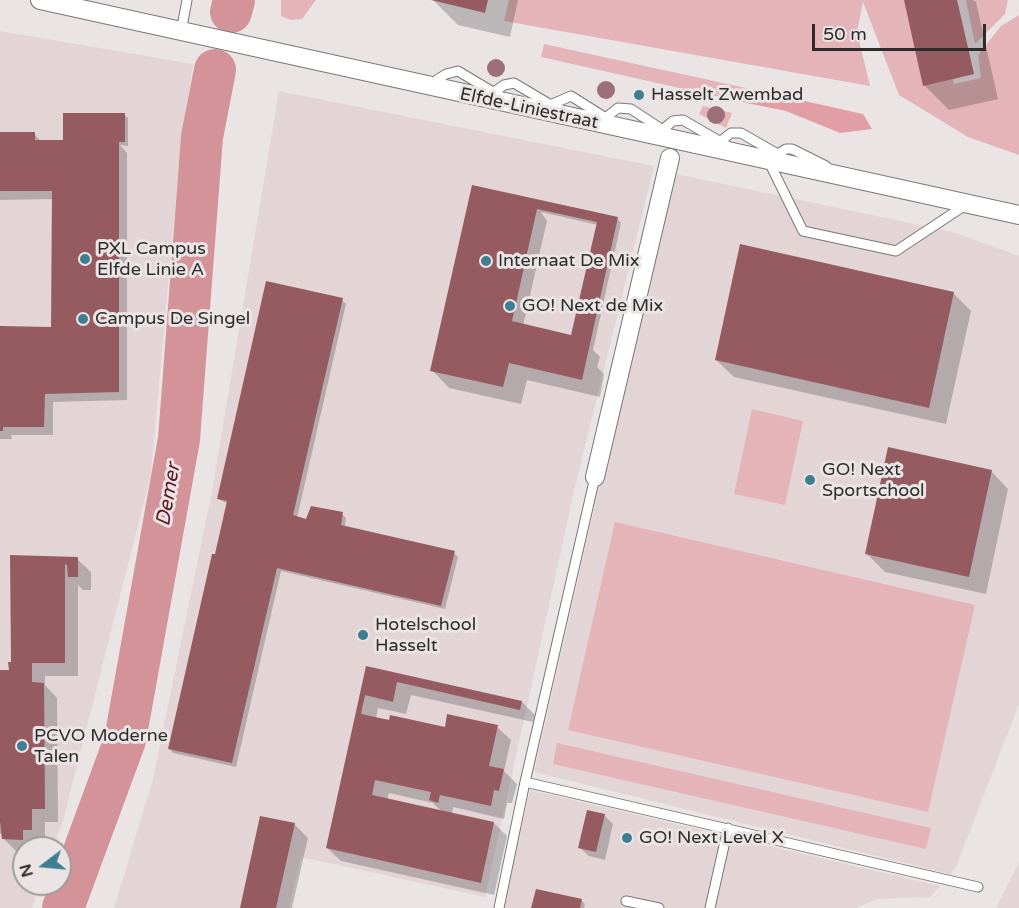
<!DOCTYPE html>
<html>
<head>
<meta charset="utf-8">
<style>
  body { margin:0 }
  #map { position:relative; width:1019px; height:908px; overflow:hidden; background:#eae4e5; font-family:"Varela Round",sans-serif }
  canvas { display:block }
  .north { position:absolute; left:12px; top:836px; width:60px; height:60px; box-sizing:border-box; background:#eae4e5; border:2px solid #9f9a9b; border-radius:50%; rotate:254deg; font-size:16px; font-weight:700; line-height:24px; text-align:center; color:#2e2b2b }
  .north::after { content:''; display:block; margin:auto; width:21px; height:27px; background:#3f7d93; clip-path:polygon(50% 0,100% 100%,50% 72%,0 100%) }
  .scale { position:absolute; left:812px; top:24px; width:174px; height:27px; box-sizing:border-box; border:3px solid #2e2b2b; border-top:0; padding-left:8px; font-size:18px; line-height:21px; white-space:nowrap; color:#2e2b2b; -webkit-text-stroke:4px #eae4e5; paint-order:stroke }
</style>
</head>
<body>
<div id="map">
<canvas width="1019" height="908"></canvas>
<div class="north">N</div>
<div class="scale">50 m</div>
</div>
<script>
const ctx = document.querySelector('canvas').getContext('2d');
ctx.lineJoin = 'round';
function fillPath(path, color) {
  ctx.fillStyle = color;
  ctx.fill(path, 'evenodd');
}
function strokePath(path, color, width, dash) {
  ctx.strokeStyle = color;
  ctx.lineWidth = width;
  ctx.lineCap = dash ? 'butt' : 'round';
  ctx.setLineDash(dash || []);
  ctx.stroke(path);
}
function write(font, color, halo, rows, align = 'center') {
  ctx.font = font + ' "Varela Round",sans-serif';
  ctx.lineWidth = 6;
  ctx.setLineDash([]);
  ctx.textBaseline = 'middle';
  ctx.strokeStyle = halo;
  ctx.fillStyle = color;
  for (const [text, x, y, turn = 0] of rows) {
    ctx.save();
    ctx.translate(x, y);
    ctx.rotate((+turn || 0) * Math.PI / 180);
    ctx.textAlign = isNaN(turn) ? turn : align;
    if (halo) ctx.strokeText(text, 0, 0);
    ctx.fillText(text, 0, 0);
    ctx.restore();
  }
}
fillPath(new Path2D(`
  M0,31L193,64L179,164L151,474L63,821L53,848H24V884H40L32,908H0Z
  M279,91L654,166L575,487L485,897L301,857L289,908H114L153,779L212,491Z
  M671,173L953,232L1019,256V704L956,867L950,874L534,772Z
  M530,790L940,886L930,897L877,899L856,908H503Z
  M1019,862V908H996Z`), '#e3d5d6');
fillPath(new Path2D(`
  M281,0H316L302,19L291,20L281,16Z
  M509,0H957L974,74L953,79L954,84L981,78L978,55L1001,26L1019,15V155L968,137L899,95L863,2L857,32L870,86L504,21Z
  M966,0H1008L1005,14L975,44Z
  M544,44L746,88L742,102L541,57Z
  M703,106L732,113L726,128L699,114Z
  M752,409L803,421L785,505L734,494Z
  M615,522L975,605L928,812L568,730Z
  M557,743L931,828L926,849L553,764Z`), '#e5b4b8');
fillPath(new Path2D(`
  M746,88L863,114L872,129L840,133L786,111L742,102Z`), '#e19fa5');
fillPath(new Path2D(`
  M433,0H518L510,37L458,25Z
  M905,0H973L976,2L998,99L949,110L925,86Z
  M124,114L128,118V146L120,145L127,153V400L53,402V435H11L12,439H0V328H53V199L0,200V133L34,134L42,142H64Z
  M473,186L617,218L621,223L593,350L600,357L597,367L604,374L600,397L527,380L521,404L449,388L432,370ZM541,212L598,225L572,337L523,326L547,221Z
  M953,293L971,311L946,424L734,377L716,360Z
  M342,300L346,304L297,518L307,520L342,514L346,518L345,527L454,553L458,557L445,609L281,571L236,767L173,753L169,748L228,504L219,499Z
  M991,471L1008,489L986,594L885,572L867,554Z
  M12,557L77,559L91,572V590H83L78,585V676H45V685L57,698L58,822H45V843H36V848H24V852H17L3,838V834H0V672H10L13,664Z
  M367,668L522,702L535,715L533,722L411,695L406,714L378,708L376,718L446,728L497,727L511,740L504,771L517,784L512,803H507L504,819L453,807L452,814L494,823L507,836L494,895L341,861L327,848ZM389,793L433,803L442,812L387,800Z
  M604,815L613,824L605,860L589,856L580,848Z
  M294,824L308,838L292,908H241Z
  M581,900L585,904L584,908H533Z`), '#0003');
strokePath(new Path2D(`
  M231,12L234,0
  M63,908L125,740L179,439L202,137L215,70`), '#d49398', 42);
fillPath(new Path2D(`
  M431,0H488L485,13Z
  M904,0H957L974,74L923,86Z
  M63,113H125V142H119V392L45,394L44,427H3V431H0V326L51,327L52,191H0V132H35V140H63Z
  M472,185L618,217L582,380L509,363L503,387L430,371ZM537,209L597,222L571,335L512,321Z
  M740,244L954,292L929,408L715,360Z
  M266,281L343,298L293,515L306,519L311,506L343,512L341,525L455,551L441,606L277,568L232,763L168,749L212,554H215L227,501L217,499Z
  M888,447L992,470L969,577L865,554Z
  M10,555L78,557V577H68L67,565L65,564V663H32V682L44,683L45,809H32V830H23V840L2,839L0,821V670H9L8,662H11Z
  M366,666L522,701L520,710L397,682L393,702L365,695L361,714L389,720L390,715L445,727L447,714L498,725L489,766L504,769L499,791L494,790L491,806L440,795L438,803L429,800L431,792L375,780L372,795L494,822L481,883L326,848Z
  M587,810L605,814L596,852L578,848Z
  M260,816L295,823L276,908H240Z
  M536,889L582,899L580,908H531Z`), '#965b61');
const lane = new Path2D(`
  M181,32L187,0
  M429,85L446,74L458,71L503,98
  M490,95L504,85L514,83L561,111
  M548,106L571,96L609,120
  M599,123L618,108L631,109L666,132
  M656,135L673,121L683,120L726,145
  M717,144L731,133H741L781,156
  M826,166L792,149H786L768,160L803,231L896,251L967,204
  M525,782L978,887
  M626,901L659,908
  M499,908L525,782L595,477
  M710,908L728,828`);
const street = new Path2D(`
  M40,0L1019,215
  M595,477L670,158`);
strokePath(lane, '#7b7676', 11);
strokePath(street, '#7b7676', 20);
strokePath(lane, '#fff', 9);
strokePath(street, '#fff', 18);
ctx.fillStyle = '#9c6f79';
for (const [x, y] of [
  [496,68],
  [606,90],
  [716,115]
]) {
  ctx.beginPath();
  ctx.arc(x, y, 9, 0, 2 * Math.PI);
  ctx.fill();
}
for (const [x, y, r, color] of [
  [639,95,6,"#3f7d93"],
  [85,259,6,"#3f7d93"],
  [486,261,6,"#3f7d93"],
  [510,306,6,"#3f7d93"],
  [83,319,6,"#3f7d93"],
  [810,480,6,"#3f7d93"],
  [363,635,6,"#3f7d93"],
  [22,746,6,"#3f7d93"],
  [627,838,6,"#3f7d93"]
]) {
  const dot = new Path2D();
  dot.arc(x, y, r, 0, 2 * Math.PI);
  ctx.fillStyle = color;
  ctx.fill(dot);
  strokePath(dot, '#eae4e5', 2);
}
write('18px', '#2e2b2b', '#eae4e5', [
  ["Hasselt Zwembad",651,95],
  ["PXL Campus",97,249],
  ["Elfde Linie A",97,270],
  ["Internaat De Mix",498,261],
  ["GO! Next de Mix",522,306],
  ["Campus De Singel",95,319],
  ["GO! Next",822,470],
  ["Sportschool",822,491],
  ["Hotelschool",375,625],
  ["Hasselt",375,646],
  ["PCVO Moderne",34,736],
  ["Talen",34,757],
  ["GO! Next Level X",639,838]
], 'left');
write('18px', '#2e2b2b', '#eae4e5', [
  ["Elfde-Liniestraat",529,109,12]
]);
write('italic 20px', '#611425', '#eae4e5', [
  ["Demer",169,495,-80]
]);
</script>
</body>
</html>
